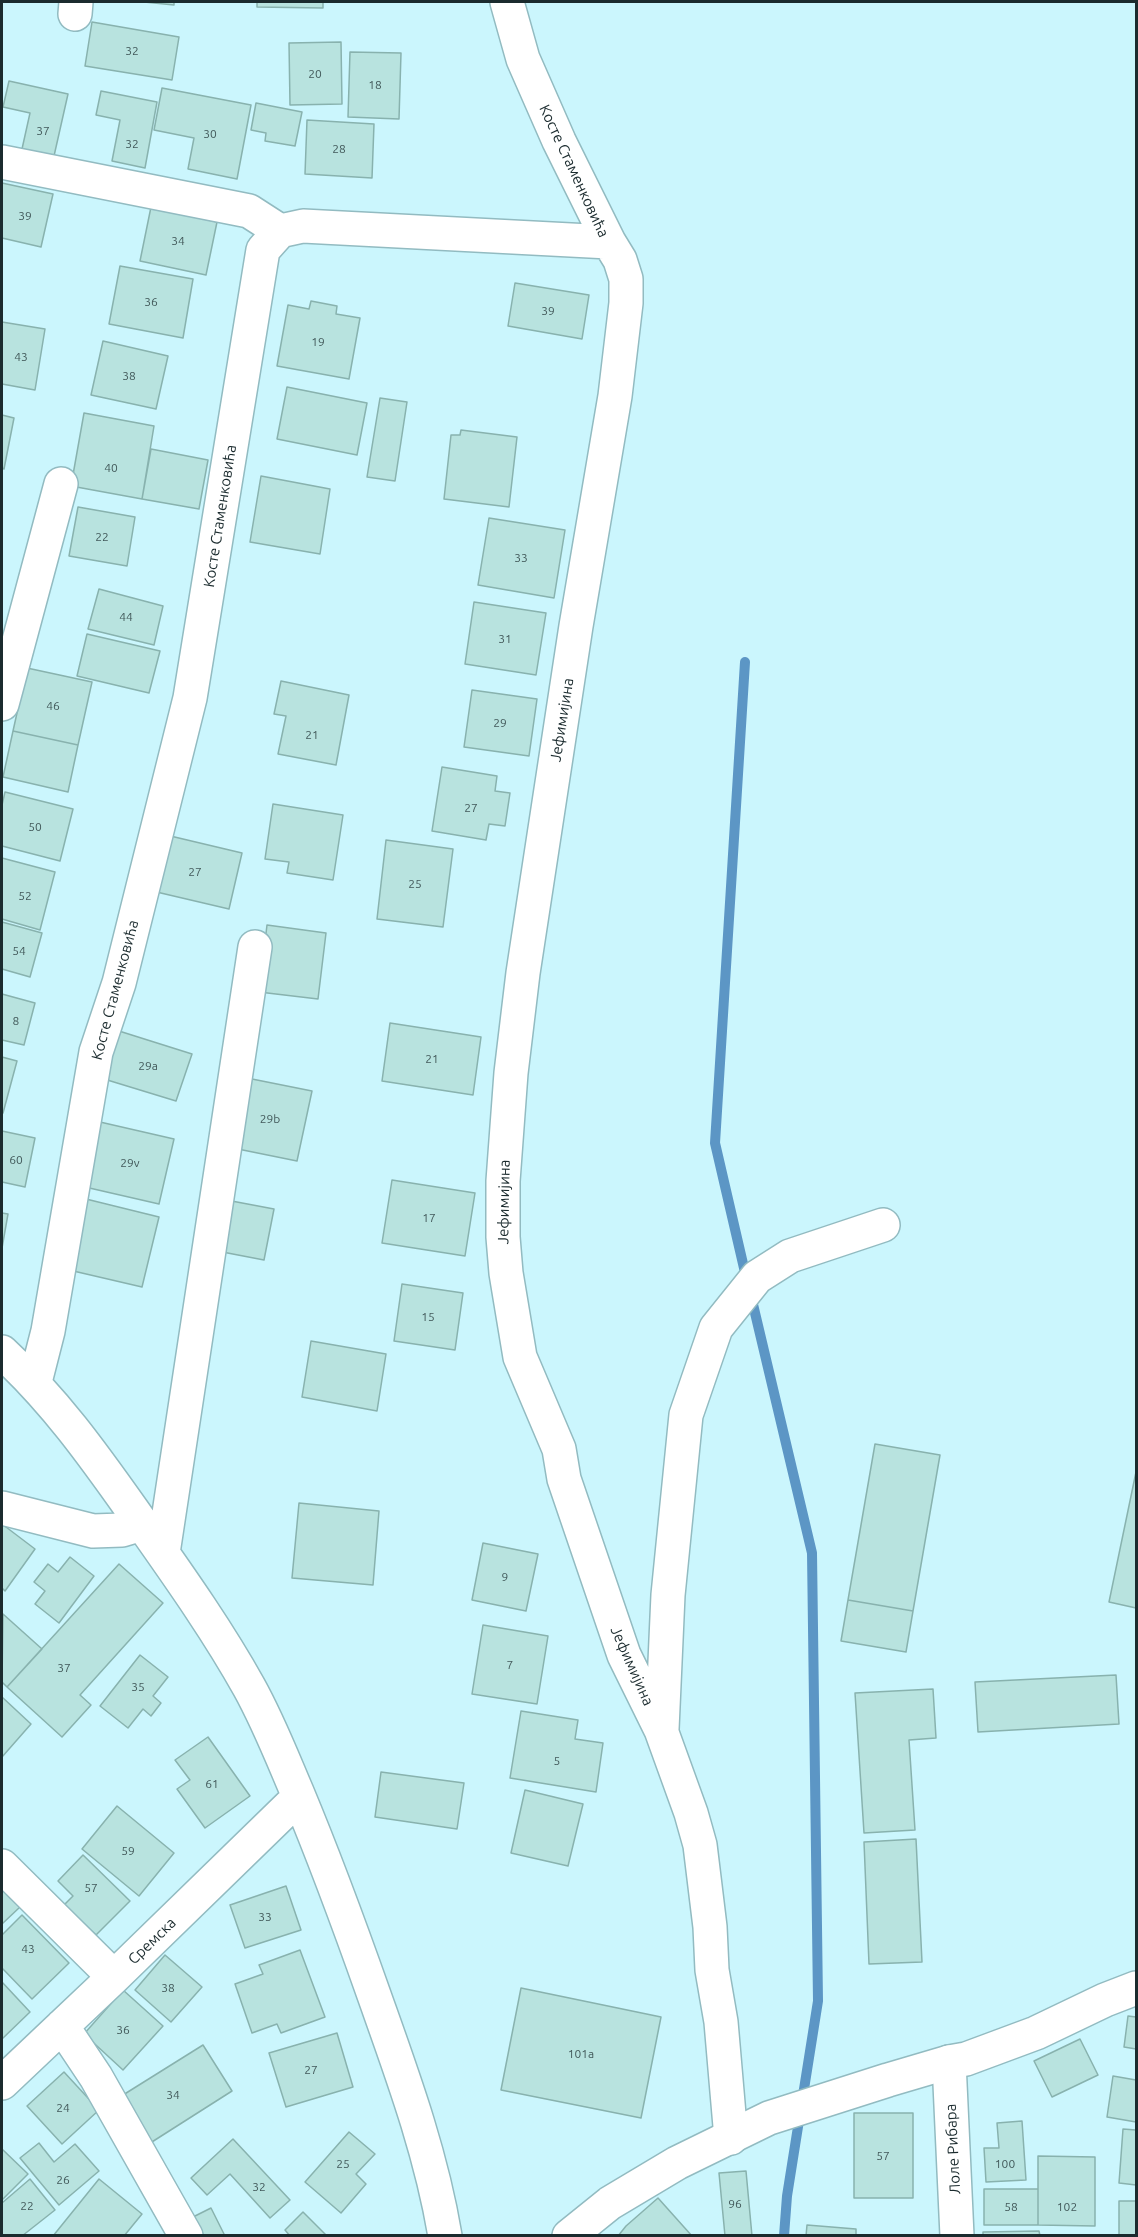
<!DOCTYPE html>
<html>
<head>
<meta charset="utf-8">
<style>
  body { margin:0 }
  #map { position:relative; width:1138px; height:2237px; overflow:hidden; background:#cbf6fd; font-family:Ubuntu,sans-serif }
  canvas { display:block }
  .frame { position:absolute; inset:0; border:3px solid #1b2b2e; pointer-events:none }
</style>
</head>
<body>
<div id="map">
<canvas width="1138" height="2237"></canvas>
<div class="frame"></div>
</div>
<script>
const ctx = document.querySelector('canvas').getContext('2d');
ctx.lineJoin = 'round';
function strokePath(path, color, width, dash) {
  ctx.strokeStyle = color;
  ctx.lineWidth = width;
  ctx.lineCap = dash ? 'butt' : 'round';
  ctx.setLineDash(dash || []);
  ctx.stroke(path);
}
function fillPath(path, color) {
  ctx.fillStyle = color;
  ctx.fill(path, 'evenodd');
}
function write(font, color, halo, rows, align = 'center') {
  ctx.font = font + ' Ubuntu,sans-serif';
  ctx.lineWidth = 6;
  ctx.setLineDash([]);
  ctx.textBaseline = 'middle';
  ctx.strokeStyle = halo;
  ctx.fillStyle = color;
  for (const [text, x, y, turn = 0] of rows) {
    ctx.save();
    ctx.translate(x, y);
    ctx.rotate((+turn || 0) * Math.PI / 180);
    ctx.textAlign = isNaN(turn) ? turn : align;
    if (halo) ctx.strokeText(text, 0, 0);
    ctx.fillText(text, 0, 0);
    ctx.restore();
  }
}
strokePath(new Path2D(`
  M745,662L715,1143L747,1281
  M751,1296L812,1553L818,2001L787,2196L784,2236`), '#5c96c5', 10);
const building = new Path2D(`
  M144,2H174V5Z
  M257,2H323V8L257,7Z
  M92,22L179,37L172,80L85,66Z
  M341,42L342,104L290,105L289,43Z
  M350,52L401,53L399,119L348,117Z
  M9,81L68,94L54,156L22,149L30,113L3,107Z
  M162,88L251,105L237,179L188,169L194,138L154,130Z
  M101,91L157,102L145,168L112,161L120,120L96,115Z
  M256,103L302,112L295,146L265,141L266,133L251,130Z
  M307,120L374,124L372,178L305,174Z
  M2,183L53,194L41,247L2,238Z
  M151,207L217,222L206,275L140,261Z
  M120,266L193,279L183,338L109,324Z
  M515,283L589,295L582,339L508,326Z
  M311,301L337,306L336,314L360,318L349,379L277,366L288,305L309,309Z
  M2,322L45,329L35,390L2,384Z
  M103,341L168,356L156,409L91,395Z
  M287,387L367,403L357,455L277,439Z
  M380,398L407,402L395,481L367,477Z
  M84,413L154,426L142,499L71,486Z
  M2,415L14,418L4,469L2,468Z
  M461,430L517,437L509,507L444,499L451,435H460Z
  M151,449L208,460L199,509L142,499Z
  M261,476L330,489L320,554L250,542Z
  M78,507L135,517L127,566L69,556Z
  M489,518L565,530L554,598L478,585Z
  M99,589L163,606L154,645L88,629Z
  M474,602L546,613L536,675L465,664Z
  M87,634L160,651L149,693L77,676Z
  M27,668L92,682L78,745L13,731Z
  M281,681L349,695L336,765L278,754L286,716L274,714Z
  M472,690L537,699L529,756L464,747Z
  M13,731L78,745L68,792L3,777Z
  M442,767L497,776L495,791L510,793L505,826L489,824L486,840L432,831Z
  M5,792L73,809L60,861L2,846V805Z
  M273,804L343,815L333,880L287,873L289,862L265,859Z
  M162,834L242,853L229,909L148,890Z
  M386,840L453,849L443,927L377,919Z
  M2,858L55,872L40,930L2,919Z
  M2,922L42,933L30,977L2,969Z
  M267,925L326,933L318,999L259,992Z
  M2,994L35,1003L24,1045L2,1040Z
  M390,1023L481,1037L473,1095L382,1081Z
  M119,1031L192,1054L176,1101L104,1079Z
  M2,1057L17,1061L3,1113H2Z
  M242,1077L312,1091L297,1161L228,1147Z
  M100,1122L174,1139L159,1204L85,1187Z
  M2,1131L35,1138L25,1187L2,1182Z
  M392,1180L475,1193L465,1256L382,1243Z
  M86,1199L159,1217L142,1287L69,1270Z
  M221,1199L274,1209L264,1260L212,1250Z
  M2,1213L8,1214L2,1248Z
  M402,1284L463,1293L455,1350L394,1341Z
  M311,1341L386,1354L377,1411L302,1397Z
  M875,1444L940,1455L913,1611L848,1600Z
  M1136,1472V1608L1109,1602Z
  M299,1503L379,1511L373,1585L292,1578Z
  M2,1524L35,1549L5,1591L2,1588Z
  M483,1543L538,1554L526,1611L472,1600Z
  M70,1557L94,1576L59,1623L35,1604L45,1591L34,1582L48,1564L58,1572Z
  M119,1564L163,1603L80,1695L91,1705L62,1737L7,1687Z
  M848,1600L913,1611L906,1652L841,1641Z
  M3,1614L42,1649L7,1687L2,1682Z
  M483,1625L548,1636L537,1704L472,1694Z
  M140,1655L168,1677L153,1696L161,1703L151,1716L143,1709L128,1728L100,1706Z
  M1116,1675L1119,1724L978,1732L975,1682Z
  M933,1689L936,1738L909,1740L915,1830L864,1833L855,1693Z
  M2,1697L31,1724L2,1757Z
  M521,1711L578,1720L575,1739L603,1743L596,1792L510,1778Z
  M208,1737L250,1796L205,1828L177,1789L190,1780L175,1760Z
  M381,1772L464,1783L457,1829L375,1817Z
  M525,1790L583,1804L568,1866L511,1853Z
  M117,1806L174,1853L139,1896L82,1849Z
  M916,1839L922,1962L869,1964L864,1842Z
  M83,1855L130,1901L96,1935L64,1905L73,1896L58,1881Z
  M286,1886L301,1930L245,1948L230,1905Z
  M2,1888L20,1907L2,1924Z
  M22,1915L69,1963L32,1999L2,1968V1935Z
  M300,1950L325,2017L281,2033L277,2024L252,2033L235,1984L263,1974L259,1965Z
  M165,1955L202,1987L171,2022L135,1990Z
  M2,1982L30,2012L2,2039Z
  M521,1988L661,2017L641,2118L501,2090Z
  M123,1990L163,2026L123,2070L84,2034Z
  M1128,2016L1136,2017V2049L1124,2047Z
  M337,2033L353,2087L286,2107L269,2053Z
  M1080,2039L1098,2075L1052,2097L1034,2061Z
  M203,2045L232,2091L144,2147L115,2100Z
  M64,2072L99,2110L62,2144L27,2106Z
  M1113,2076L1136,2080V2122L1107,2117Z
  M854,2113H913V2198H854Z
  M1022,2121L1026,2180L986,2182L984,2148H999L997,2123Z
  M1123,2129L1136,2130V2185L1119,2183Z
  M349,2132L375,2154L356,2174L366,2184L341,2213L305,2182Z
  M233,2139L290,2200L270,2218L230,2174L207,2195L191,2178Z
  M39,2143L54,2162L75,2144L99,2171L59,2205L20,2158Z
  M2,2149L28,2174L3,2199L2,2198Z
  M1038,2156L1095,2157V2226L1038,2225Z
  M746,2171L752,2236H725L719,2173Z
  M30,2179L55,2210L22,2236H2V2203Z
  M99,2179L142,2214L124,2236H53Z
  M984,2189H1038V2225H984Z
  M658,2198L692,2236H618L626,2226Z
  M1119,2201H1136V2236H1119Z
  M211,2208L225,2236H197L189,2219Z
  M303,2212L327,2236H290L285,2230Z
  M807,2225L856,2229V2236H806Z
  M1039,2231L1040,2236H983V2232Z`);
fillPath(building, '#b8e3df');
strokePath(building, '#88b2ae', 1.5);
const minor = new Path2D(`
  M507,2L523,59L559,141L609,242L620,260L626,279V303L615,396L576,626L523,973L511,1073L503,1181V1237L506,1273L520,1357L559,1449L564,1479L624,1655L661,1730L691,1813L700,1845L710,1927L712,1970L721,2022L731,2138
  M75,14L76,2
  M2,162L249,211L280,231
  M2,704L61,484
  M2,1352C54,1400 92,1453 133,1511C173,1568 215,1626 249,1687C268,1721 282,1757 297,1792C325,1859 350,1927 374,1995C402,2074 431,2152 445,2236
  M35,1382L48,1331L96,1052L119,983L190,698L263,250L280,231L303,226L609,242
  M2,1508L93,1531L122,1530L142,1524
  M163,1553L255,947
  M662,1729L668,1595L686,1415L716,1328L757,1277L790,1256L883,1225
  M2,1866L114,1977
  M62,2026L96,2077L186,2236
  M949,2062L957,2236
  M2,2083L114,1977L299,1797`);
const major = new Path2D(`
  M569,2236L610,2203L677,2163L769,2118L888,2080L949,2062L966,2059L1036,2033L1105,2000L1136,1988`);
strokePath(minor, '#92bbc1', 36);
strokePath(major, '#92bbc1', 36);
strokePath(minor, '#fff', 33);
strokePath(major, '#fff', 33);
write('12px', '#42595a', null, [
  ["32",132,51],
  ["20",315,74],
  ["18",375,85],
  ["37",43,131],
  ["30",210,134],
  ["32",132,144],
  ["28",339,149],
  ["39",25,216],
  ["34",178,241],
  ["36",151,302],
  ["39",548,311],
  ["19",318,342],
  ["43",21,357],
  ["38",129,376],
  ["40",111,468],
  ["22",102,537],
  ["33",521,558],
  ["44",126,617],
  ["31",505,639],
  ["46",53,706],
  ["29",500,723],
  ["21",312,735],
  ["27",471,808],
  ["50",35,827],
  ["27",195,872],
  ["25",415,884],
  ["52",25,896],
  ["54",19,951],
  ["8",16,1021],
  ["21",432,1059],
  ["29a",148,1066],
  ["29b",270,1119],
  ["60",16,1160],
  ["29v",130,1163],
  ["17",429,1218],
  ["15",428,1317],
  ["9",505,1577],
  ["7",510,1665],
  ["37",64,1668],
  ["35",138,1687],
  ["5",557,1761],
  ["61",212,1784],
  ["59",128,1851],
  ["57",91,1888],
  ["33",265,1917],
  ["43",28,1949],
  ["38",168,1988],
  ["36",123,2030],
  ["101a",581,2054],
  ["27",311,2070],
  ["34",173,2095],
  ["24",63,2108],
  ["57",883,2156],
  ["25",343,2164],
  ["100",1005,2164],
  ["26",63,2180],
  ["32",259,2187],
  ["96",735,2204],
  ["22",27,2206],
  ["58",1011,2207],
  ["102",1067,2207]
]);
write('15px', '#1b2b2e', '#fff', [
  ["Косте Стаменковића",574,171,65],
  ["Косте Стаменковића",220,516,-81],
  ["Јефимијина",562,720,-81],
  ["Косте Стаменковића",115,990,-75],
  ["Јефимијина",504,1202,-89],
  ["Јефимијина",632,1666,66],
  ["Сремска",152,1941,-44],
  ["Лоле Рибара",953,2149,-93]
]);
</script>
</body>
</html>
